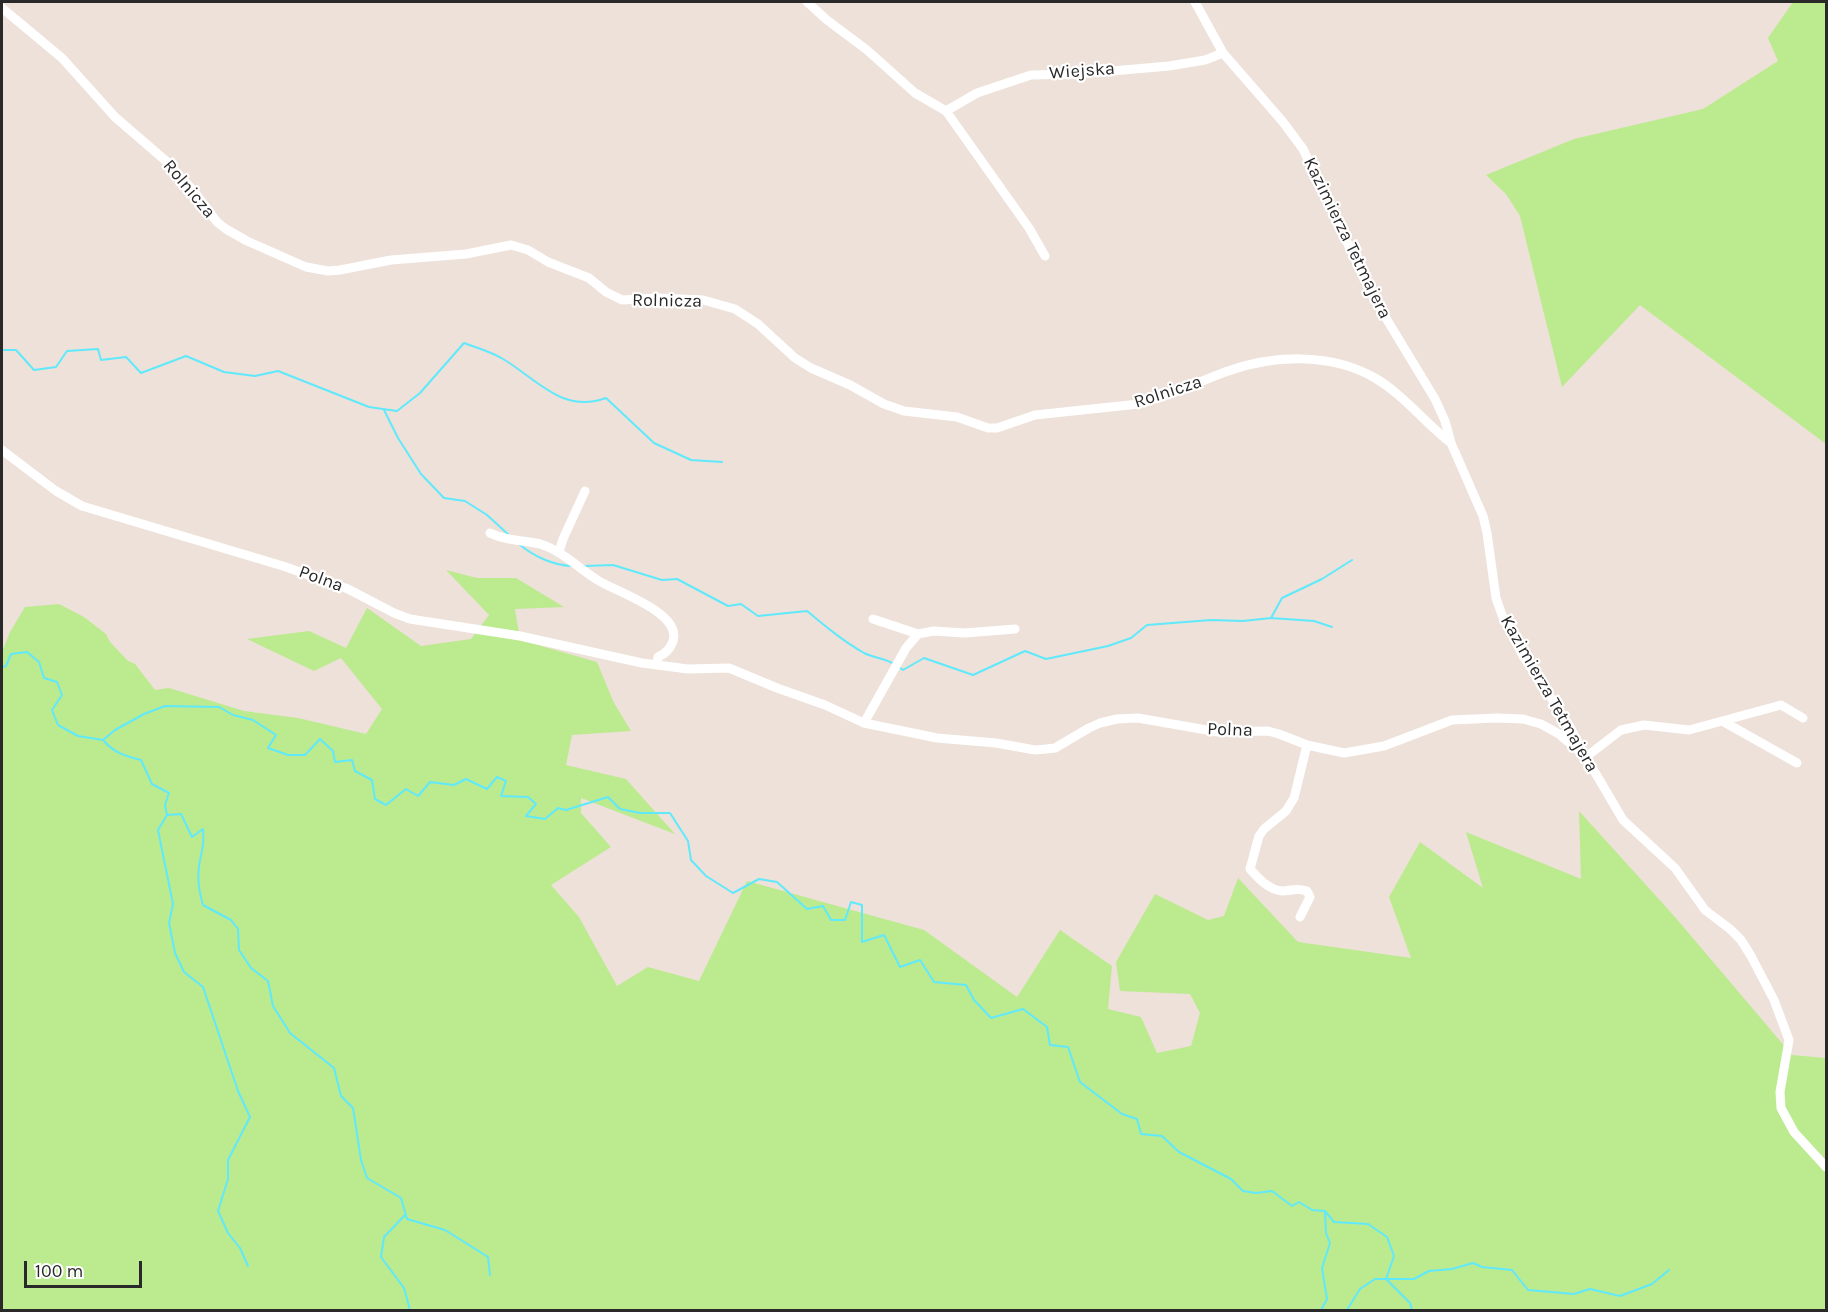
<!DOCTYPE html>
<html>
<head>
<meta charset="utf-8">
<style>
  body { margin:0 }
  #map { position:relative; width:1828px; height:1312px; overflow:hidden; background:#ede1d9; font-family:Karla,sans-serif }
  canvas { display:block }
  .frame { position:absolute; inset:0; border:3px solid #292929; pointer-events:none }
  .scale { position:absolute; left:24px; top:1261px; width:118px; height:27px; box-sizing:border-box; border:3px solid #292929; border-top:0; padding-left:8px; font-size:18px; line-height:21px; white-space:nowrap; color:#292929; -webkit-text-stroke:4px #fff; paint-order:stroke }
</style>
</head>
<body>
<div id="map">
<canvas width="1828" height="1312"></canvas>
<div class="frame"></div>
<div class="scale">100 m</div>
</div>
<script>
const ctx = document.querySelector('canvas').getContext('2d');
ctx.lineJoin = 'round';
function fillPath(path, color) {
  ctx.fillStyle = color;
  ctx.fill(path, 'evenodd');
}
function strokePath(path, color, width, dash) {
  ctx.strokeStyle = color;
  ctx.lineWidth = width;
  ctx.lineCap = dash ? 'butt' : 'round';
  ctx.setLineDash(dash || []);
  ctx.stroke(path);
}
function write(font, color, halo, rows, align = 'center') {
  ctx.font = font + ' Karla,sans-serif';
  ctx.lineWidth = 4.5;
  ctx.setLineDash([]);
  ctx.textBaseline = 'middle';
  ctx.strokeStyle = halo;
  ctx.fillStyle = color;
  for (const [text, x, y, turn = 0] of rows) {
    ctx.save();
    ctx.translate(x, y);
    ctx.rotate((+turn || 0) * Math.PI / 180);
    ctx.textAlign = isNaN(turn) ? turn : align;
    if (halo) ctx.strokeText(text, 0, 0);
    ctx.fillText(text, 0, 0);
    ctx.restore();
  }
}
fillPath(new Path2D(`
  M1793,2H1826V450V444L1640,305L1562,387L1520,216L1506,194L1486,175L1574,139L1703,109L1778,61L1768,38Z
  M446,570L477,578H516L564,607L515,609L520,640L597,662L614,703L631,731L572,735L566,765L626,779L675,834L581,798V813L611,847L551,885L579,917L617,986L648,967L699,981L747,881L924,930L1017,997L1060,930L1112,966L1108,1009L1141,1017L1157,1053L1191,1046L1200,1013L1190,994L1120,991L1116,962L1155,894L1208,920L1224,916L1238,878L1298,942L1411,958L1389,897L1420,842L1483,888L1466,832L1581,879L1579,811L1675,917L1792,1055L1826,1058V1310H2V652L10,632L25,607L59,604L84,617L106,634L110,642L128,661L135,664L155,690L169,688L244,711L298,718L366,734L382,709L341,658L314,671L247,639L309,631L346,648L367,608L421,646L471,639L489,615Z`), '#bcea8f');
strokePath(new Path2D(`
  M2,350H16L34,370L56,367L67,351L98,349L101,360L126,357L141,373L186,356L224,372L255,376L278,371L369,407L397,411L420,393L464,343C477,348 492,352 503,359C537,379 562,414 606,398L654,443L691,460L722,462
  M384,410L398,438L421,474L444,498L465,501L487,515L510,536
  M519,544C533,556 554,566 573,566
  M585,566L613,565L662,580L677,579L728,606L741,604L758,616L807,611C825,626 843,641 864,653C874,658 885,658 894,664
  M1271,618L1314,621L1332,627
  M2,667L6,666L11,654L27,652L39,662L44,678L57,682L62,695L52,710L58,725L78,736L103,740L115,730L144,714L165,706L219,707L233,715L253,720L276,735L268,748L288,755H305L320,739L333,751L335,762L352,760L355,771L372,780L375,799L386,805L406,789L418,796L430,782L454,785L466,779L487,789L497,777L506,781L501,796L528,797L536,804L526,816L545,819L558,808L566,810L608,797L620,809L640,813H670L688,841L691,860L706,876L733,893L759,879L777,882L807,909L823,906L831,920H845L851,902L862,905V942L884,935L900,967L920,960L934,982L966,985L974,1000L991,1018L1023,1009L1047,1027L1050,1045L1068,1047L1080,1082L1122,1114L1137,1119L1141,1134L1162,1136L1179,1152L1231,1179L1243,1191L1256,1193L1272,1191L1292,1206L1299,1202L1312,1210L1325,1211L1334,1222L1368,1224L1387,1237L1394,1256L1386,1279L1410,1303L1412,1310
  M899,667L903,670L924,658L973,675L1025,651L1046,659L1108,646L1131,638L1147,625L1211,620L1243,621L1271,618L1282,598L1322,579L1352,560
  M103,740C114,753 125,756 141,760L152,784L169,793L165,805L167,815L181,814L192,837L203,829C205,846 201,851 199,867C197,880 199,892 203,905L231,920L238,929L239,950L251,968L268,981L273,1006L290,1033L334,1068L341,1096L353,1108L361,1160L367,1178L401,1198L407,1219L445,1230L488,1257L490,1275
  M167,815L158,830L173,904L169,923L175,953L184,972L203,987L238,1091L250,1117L228,1160V1179L218,1211L228,1233L240,1248L248,1266
  M406,1214L384,1237L381,1257L404,1288L410,1310
  M1321,1310L1327,1299L1322,1268L1330,1243L1326,1233L1325,1212
  M1347,1310L1360,1289L1375,1279H1414L1429,1271L1452,1269L1473,1263L1482,1267L1512,1270L1528,1290L1574,1294L1590,1289L1620,1296L1652,1284L1669,1270`), '#60e9fb', 2);
strokePath(new Path2D(`
  M807,2L827,20L867,50L915,93L946,111L1029,228L1045,256
  M1195,2L1223,53L1283,122L1303,149L1372,295L1435,399L1445,421L1451,443L1483,516L1487,533L1496,598L1502,615L1523,656L1569,725L1586,757L1623,820L1675,868L1705,910L1730,929L1741,940L1751,956L1774,1000L1789,1040L1780,1092L1781,1108L1794,1132L1826,1167
  M2,8L62,58L115,117L166,161L193,190L217,222L226,229L247,241L306,267L328,271L340,270L391,260L466,254L511,245L528,250L548,262L589,278L606,292L622,300L657,298L703,300L735,309L758,324L795,358L811,368L850,385L884,404L904,411L957,417L988,428H997L1035,415L1139,404C1169,396 1196,383 1225,372C1272,355 1330,352 1375,378C1404,395 1425,423 1451,443
  M946,111L977,93L1031,75L1078,74L1169,66L1205,60L1223,53
  M2,450L56,491L82,506L283,566L348,589L394,613L410,619L520,636L642,663L688,669L729,668L777,688L825,705L864,723L937,738L996,743L1035,750L1046,749L1055,748L1089,728L1100,723L1117,719L1138,718L1218,732L1268,731L1279,734L1307,745L1344,753L1384,746L1452,720L1497,718L1523,719L1541,724L1559,734L1586,757
  M490,533C505,541 523,540 540,544C563,551 579,569 599,581C617,592 682,613 673,641C670,650 665,654 658,657L657,665
  M559,552L563,539L585,491
  M873,619L918,634L934,631L965,633L1015,629
  M1724,722L1797,763
  M864,723L906,648L918,634
  M1586,757L1621,730L1644,725L1689,730L1781,705L1803,718
  M1300,917L1310,897L1307,891C1294,887 1293,891 1282,891C1269,890 1258,878 1250,869L1259,836L1264,829L1286,811L1294,798L1307,745`), '#fff', 9);
write('18px', '#292929', '#fff', [
  ["Wiejska",1082,71,-4],
  ["Rolnicza",189,189,50],
  ["Kazimierza Tetmajera",1347,238,64],
  ["Rolnicza",667,301,1],
  ["Rolnicza",1168,392,-18],
  ["Polna",321,579,20],
  ["Kazimierza Tetmajera",1549,694,60],
  ["Polna",1230,730,2]
]);
</script>
</body>
</html>
